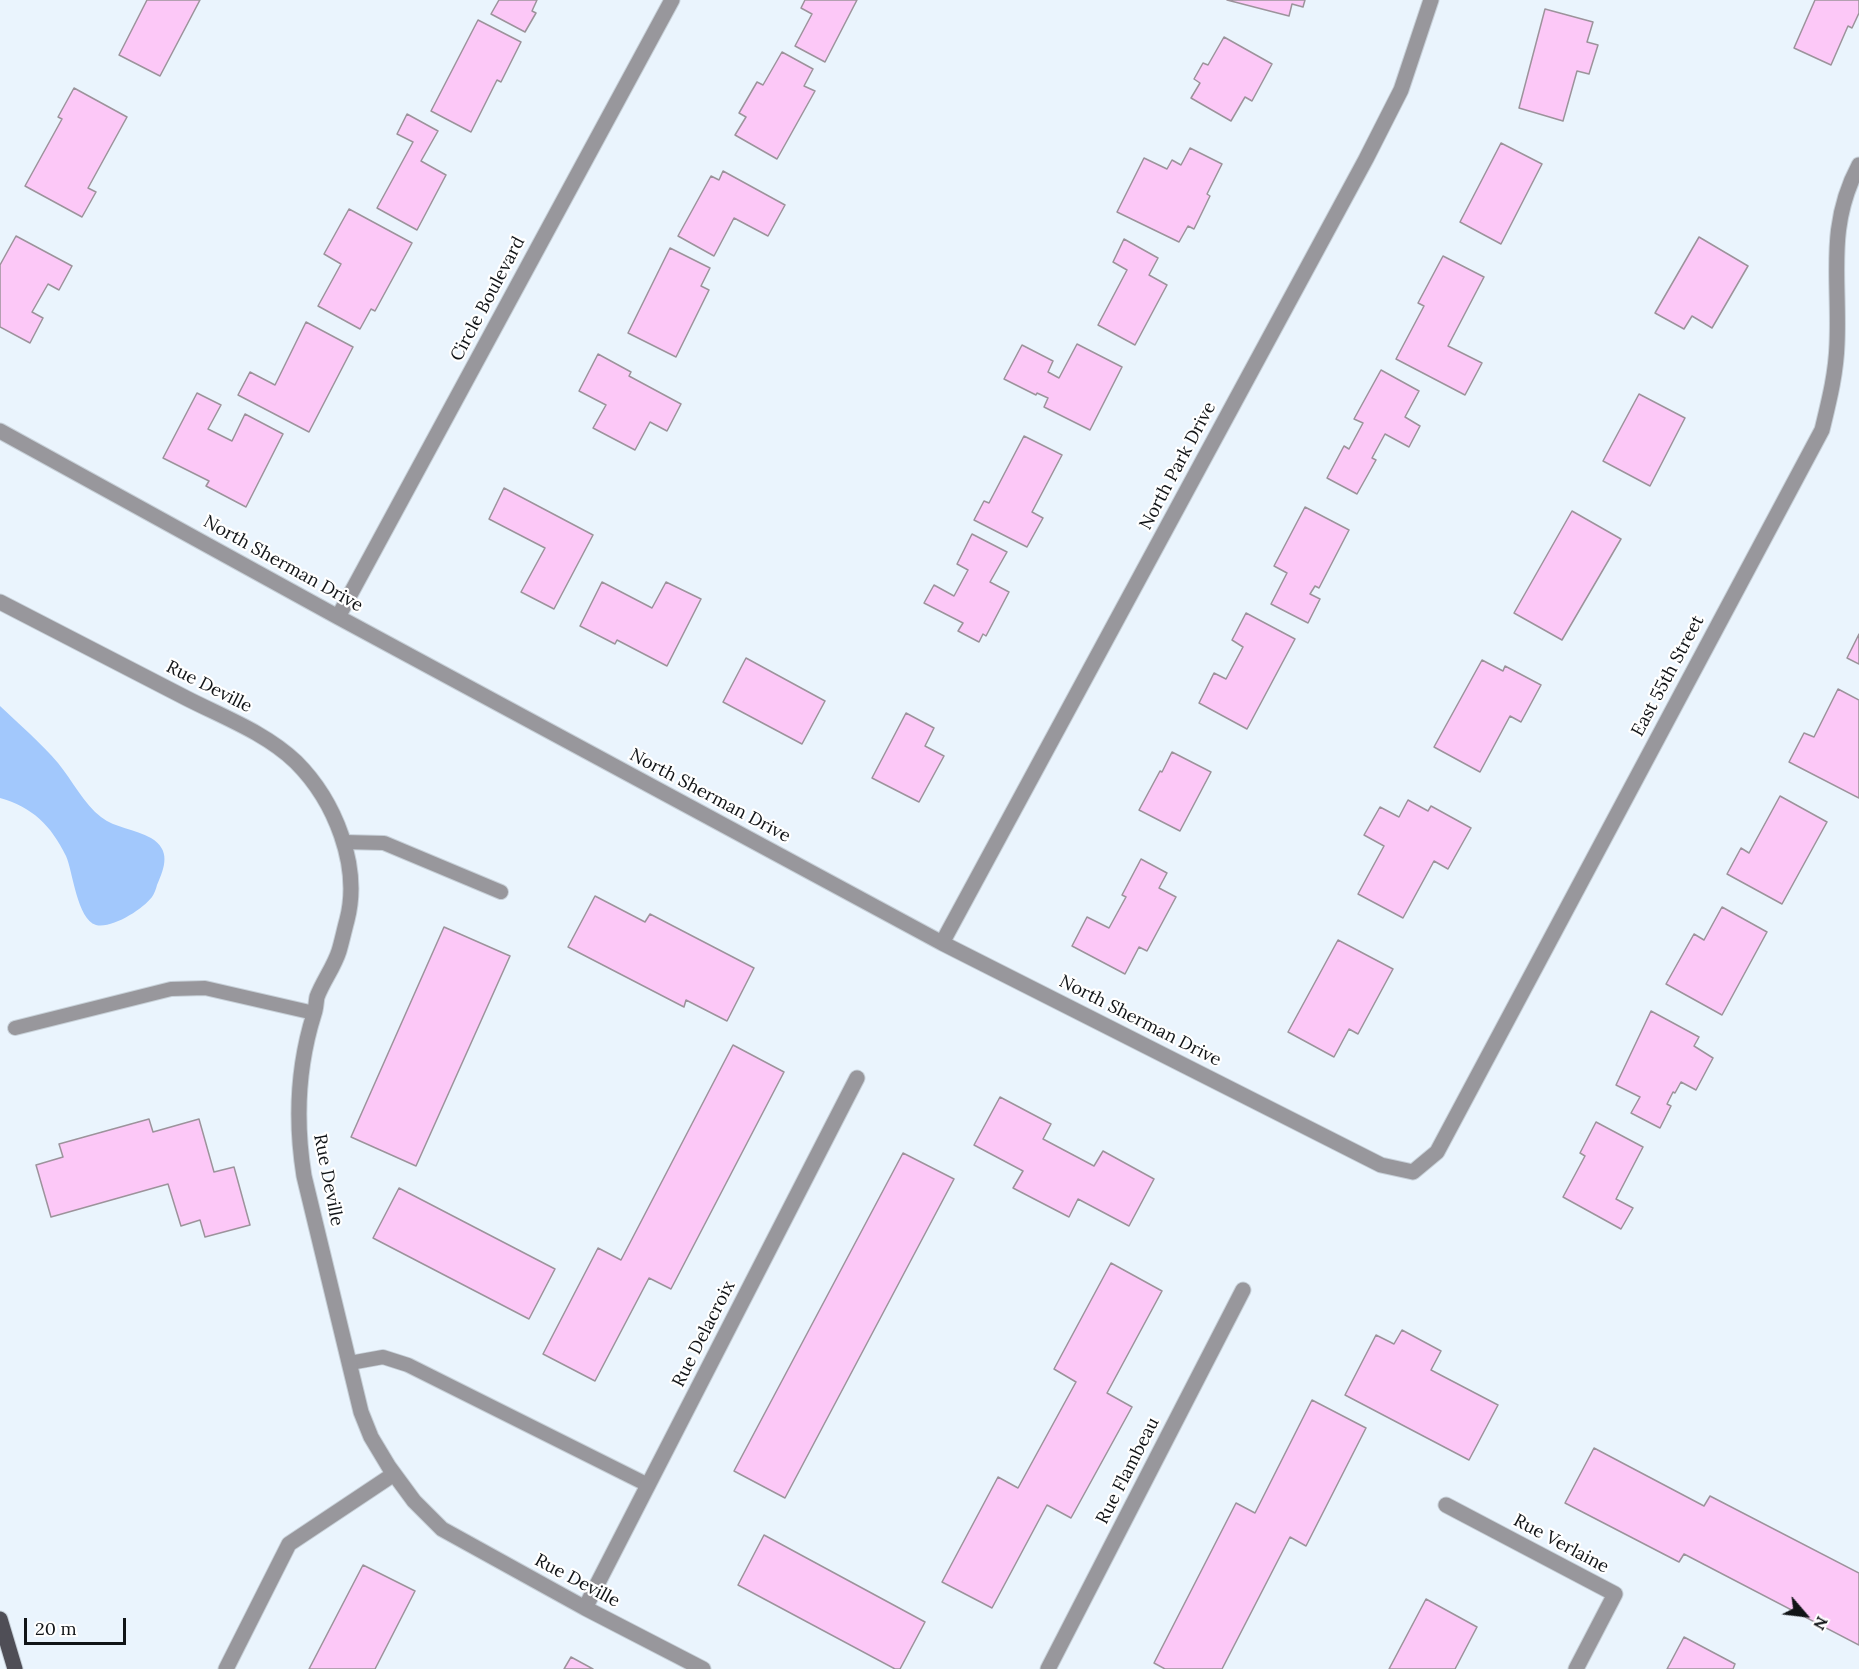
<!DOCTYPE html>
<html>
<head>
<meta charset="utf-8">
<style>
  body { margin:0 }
  #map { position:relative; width:1859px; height:1669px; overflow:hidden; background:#eaf4fd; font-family:Lora,serif }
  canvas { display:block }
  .north { position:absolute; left:1775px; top:1585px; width:60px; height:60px; -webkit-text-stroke:4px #fff; paint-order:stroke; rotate:118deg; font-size:16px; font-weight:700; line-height:24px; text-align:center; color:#111417 }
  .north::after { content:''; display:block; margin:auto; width:21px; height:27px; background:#111417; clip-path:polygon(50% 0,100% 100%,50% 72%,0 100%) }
  .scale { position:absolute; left:24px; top:1618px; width:102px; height:27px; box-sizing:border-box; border:3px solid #111417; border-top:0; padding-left:8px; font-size:18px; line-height:21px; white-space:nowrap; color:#111417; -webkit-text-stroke:4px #fff; paint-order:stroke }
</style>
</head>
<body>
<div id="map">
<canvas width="1859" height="1669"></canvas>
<div class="north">N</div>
<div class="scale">20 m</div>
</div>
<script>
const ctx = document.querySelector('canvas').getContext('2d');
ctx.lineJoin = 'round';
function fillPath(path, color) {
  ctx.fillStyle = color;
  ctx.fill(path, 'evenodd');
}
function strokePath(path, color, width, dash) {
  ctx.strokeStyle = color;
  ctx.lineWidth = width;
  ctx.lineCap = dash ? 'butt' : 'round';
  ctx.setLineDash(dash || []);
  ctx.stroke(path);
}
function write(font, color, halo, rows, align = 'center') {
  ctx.font = font + ' Lora,serif';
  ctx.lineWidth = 4.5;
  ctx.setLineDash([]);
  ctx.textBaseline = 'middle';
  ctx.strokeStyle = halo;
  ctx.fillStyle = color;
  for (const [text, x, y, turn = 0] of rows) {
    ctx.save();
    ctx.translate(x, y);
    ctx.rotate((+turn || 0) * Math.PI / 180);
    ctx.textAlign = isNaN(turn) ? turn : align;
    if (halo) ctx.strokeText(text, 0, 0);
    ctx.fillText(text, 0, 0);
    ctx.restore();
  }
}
fillPath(new Path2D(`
  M0,706C19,724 41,743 58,763C72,780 84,804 101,817C115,828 135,829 151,838C171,850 165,867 157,885C156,889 154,894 152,897C143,909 112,929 96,925C77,919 73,872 66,856C51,825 32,807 0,798Z`), '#a2c8fc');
const building = new Path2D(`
  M147,0H200L160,76L119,55Z
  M499,0H537L532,11L536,13L525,32L491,14Z
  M805,0H857L825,62L795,46L812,14L801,8Z
  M1227,0H1305L1303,7L1292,4L1289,16Z
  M1815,0H1859V13L1852,28L1848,26L1831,65L1794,48Z
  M1545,9L1593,22L1587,42L1598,45L1589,74L1577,71L1563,121L1519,108Z
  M478,20L521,42L501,82L497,80L471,132L431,111Z
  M1224,37L1272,64L1252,101L1245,97L1231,121L1191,98L1200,83L1194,79L1203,63L1208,65Z
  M782,52L813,69L804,86L815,91L777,159L735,135L746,117L739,113L757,82L763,85Z
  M74,88L127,117L88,188L96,192L82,217L25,186L62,119L58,117Z
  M407,114L438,131L421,161L446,175L417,230L377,208L413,142L397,134Z
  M1501,143L1542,164L1501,244L1460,222Z
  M1190,148L1222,164L1207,194L1210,196L1194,229L1188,226L1179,242L1117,212L1144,158L1167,169L1172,160L1181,165Z
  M723,171L785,205L768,236L734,218L714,256L678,236L711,176L719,180Z
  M349,209L412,243L375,311L371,309L360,329L318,306L341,264L324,254Z
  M16,236L72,266L59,290L48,284L32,312L43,318L30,343L0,327V265Z
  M1699,237L1748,266L1712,328L1692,316L1684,329L1655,313Z
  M1124,239L1158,258L1149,275L1167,285L1135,345L1098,325L1127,270L1113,262Z
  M670,248L710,268L701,286L709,290L676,357L628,333Z
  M1443,256L1484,277L1448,346L1482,363L1465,395L1396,359L1424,306L1418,303Z
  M306,322L353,347L309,432L238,395L250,372L275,385Z
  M1077,344L1122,367L1090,430L1044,407L1048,398L1037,393L1036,395L1004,379L1022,345L1053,361L1048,372L1059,378Z
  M598,354L631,372L629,376L681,404L667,431L650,422L635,450L593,428L606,405L579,391Z
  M1381,370L1419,391L1405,417L1420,426L1409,447L1385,434L1372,458L1376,460L1357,494L1327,478L1344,446L1349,449L1363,423L1354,419Z
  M197,393L221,405L208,429L232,441L245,414L283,434L246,507L206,486L209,481L163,458Z
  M1639,394L1685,418L1650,486L1603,461Z
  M1024,436L1062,455L1032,512L1043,518L1027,547L974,520L984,501L989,503Z
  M504,488L593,535L554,609L521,592L545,548L489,519Z
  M1305,507L1349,530L1319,588L1315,586L1310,594L1320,599L1308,623L1271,604L1287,573L1274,566Z
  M1572,511L1621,539L1562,640L1514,613Z
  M972,534L1007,552L990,582L1009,592L986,636L983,634L979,642L958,631L963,623L924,603L934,585L954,596L968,570L957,564Z
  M602,582L652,608L666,582L701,599L667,666L617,640L615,644L580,626Z
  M1246,613L1295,639L1247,729L1199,703L1214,673L1226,679L1243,647L1232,640Z
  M1859,634V664L1847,658Z
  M746,658L825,701L802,744L723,702Z
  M1482,660L1503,671L1505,666L1541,685L1521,722L1510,716L1480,772L1434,747Z
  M1838,689L1859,700V798L1789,762L1804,733L1814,737Z
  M906,713L934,728L925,746L944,756L919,802L872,778Z
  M1172,752L1211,772L1180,831L1139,810L1160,771L1162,772Z
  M1780,796L1827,822L1782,904L1727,874L1741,848L1749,853Z
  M1408,800L1428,811L1431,806L1471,828L1448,869L1434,861L1403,918L1358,894L1384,846L1364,835L1380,807L1399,817Z
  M1141,859L1167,873L1159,888L1176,897L1147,951L1139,947L1125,974L1072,946L1087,917L1109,928L1126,897L1122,895Z
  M595,896L645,922L650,914L754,968L727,1021L686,1000L684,1007L568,947Z
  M1722,907L1767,932L1722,1015L1666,984L1694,934L1704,940Z
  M444,927L510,956L416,1166L351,1137Z
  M1338,940L1393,969L1358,1034L1349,1029L1334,1057L1288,1032Z
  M1651,1011L1699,1037L1694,1046L1713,1058L1696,1090L1681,1082L1675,1093L1673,1092L1667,1104L1671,1106L1660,1128L1631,1113L1640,1097L1616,1085Z
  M733,1045L784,1072L671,1289L649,1278L595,1381L543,1354L598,1248L621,1260Z
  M1000,1097L1051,1124L1043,1139L1094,1166L1103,1151L1154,1179L1129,1226L1078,1199L1069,1217L1013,1188L1023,1171L974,1145Z
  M149,1119L153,1132L199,1119L214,1172L234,1167L250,1225L205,1237L200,1220L181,1226L168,1184L51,1217L36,1165L63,1157L59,1144Z
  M1596,1122L1643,1147L1616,1199L1633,1208L1621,1229L1563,1197L1585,1156L1580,1153Z
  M903,1153L954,1179L785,1498L734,1471Z
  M399,1188L555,1269L529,1319L373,1238Z
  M1111,1263L1162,1291L1107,1393L1132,1407L1071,1518L1047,1505L992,1608L942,1582L998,1477L1018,1488L1076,1382L1054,1369Z
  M1402,1330L1441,1351L1431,1370L1498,1405L1469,1460L1345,1395L1376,1335L1394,1344Z
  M1312,1400L1366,1428L1306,1546L1290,1537L1222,1669H1165L1154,1663L1236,1503L1255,1513Z
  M1594,1448L1704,1506L1710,1496L1859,1573V1645L1684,1554L1679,1562L1565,1503Z
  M764,1535L925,1622L900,1669H895L738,1585Z
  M363,1565L415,1591L375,1669H309Z
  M1426,1599L1477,1627L1455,1669H1389Z
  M1684,1637L1735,1664L1733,1669H1667Z
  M571,1657L593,1669H564Z`);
fillPath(building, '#fcc8f7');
strokePath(building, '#9c939b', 1.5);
const lane = new Path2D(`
  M344,842L384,843L501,892
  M15,1028L171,989L205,988L314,1013
  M350,1363L383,1357L408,1365L648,1485`);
const street = new Path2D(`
  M0,431L338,617L942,943L1381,1165L1413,1172L1437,1152L1822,430C1829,401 1836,374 1837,344C1840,278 1826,227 1859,165
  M0,602C62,634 124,666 186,698C223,717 266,733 296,762C335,801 361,866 347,920C344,931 342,941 339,951C334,967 323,981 317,997C316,1002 316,1009 314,1014C297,1068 295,1120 304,1176L361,1412L371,1437L389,1467L414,1501L442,1529L585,1608L703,1669
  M338,617L672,0
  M942,943L1366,159L1401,90L1431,0
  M1446,1505L1615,1594L1576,1669
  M585,1608L857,1078
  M226,1669L289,1544L394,1474
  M1048,1669L1243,1290`);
const primary = new Path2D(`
  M0,1619L15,1669`);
strokePath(lane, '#c7d0d8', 16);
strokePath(street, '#c7d0d8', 17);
strokePath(primary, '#c7d0d8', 17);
strokePath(lane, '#98979c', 14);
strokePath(street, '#98979c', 15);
strokePath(primary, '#4f4e56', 15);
write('18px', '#111417', '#fff', [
  ["Circle Boulevard",488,299,-62],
  ["North Park Drive",1178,466,-62],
  ["North Sherman Drive",283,564,29],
  ["East 55th Street",1668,676,-62],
  ["Rue Deville",209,687,27],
  ["North Sherman Drive",710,796,28],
  ["North Sherman Drive",1140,1021,27],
  ["Rue Deville",328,1180,79],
  ["Rue Delacroix",704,1334,-63],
  ["Rue Flambeau",1128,1471,-63],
  ["Rue Verlaine",1561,1544,28],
  ["Rue Deville",577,1581,28]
]);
</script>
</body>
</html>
